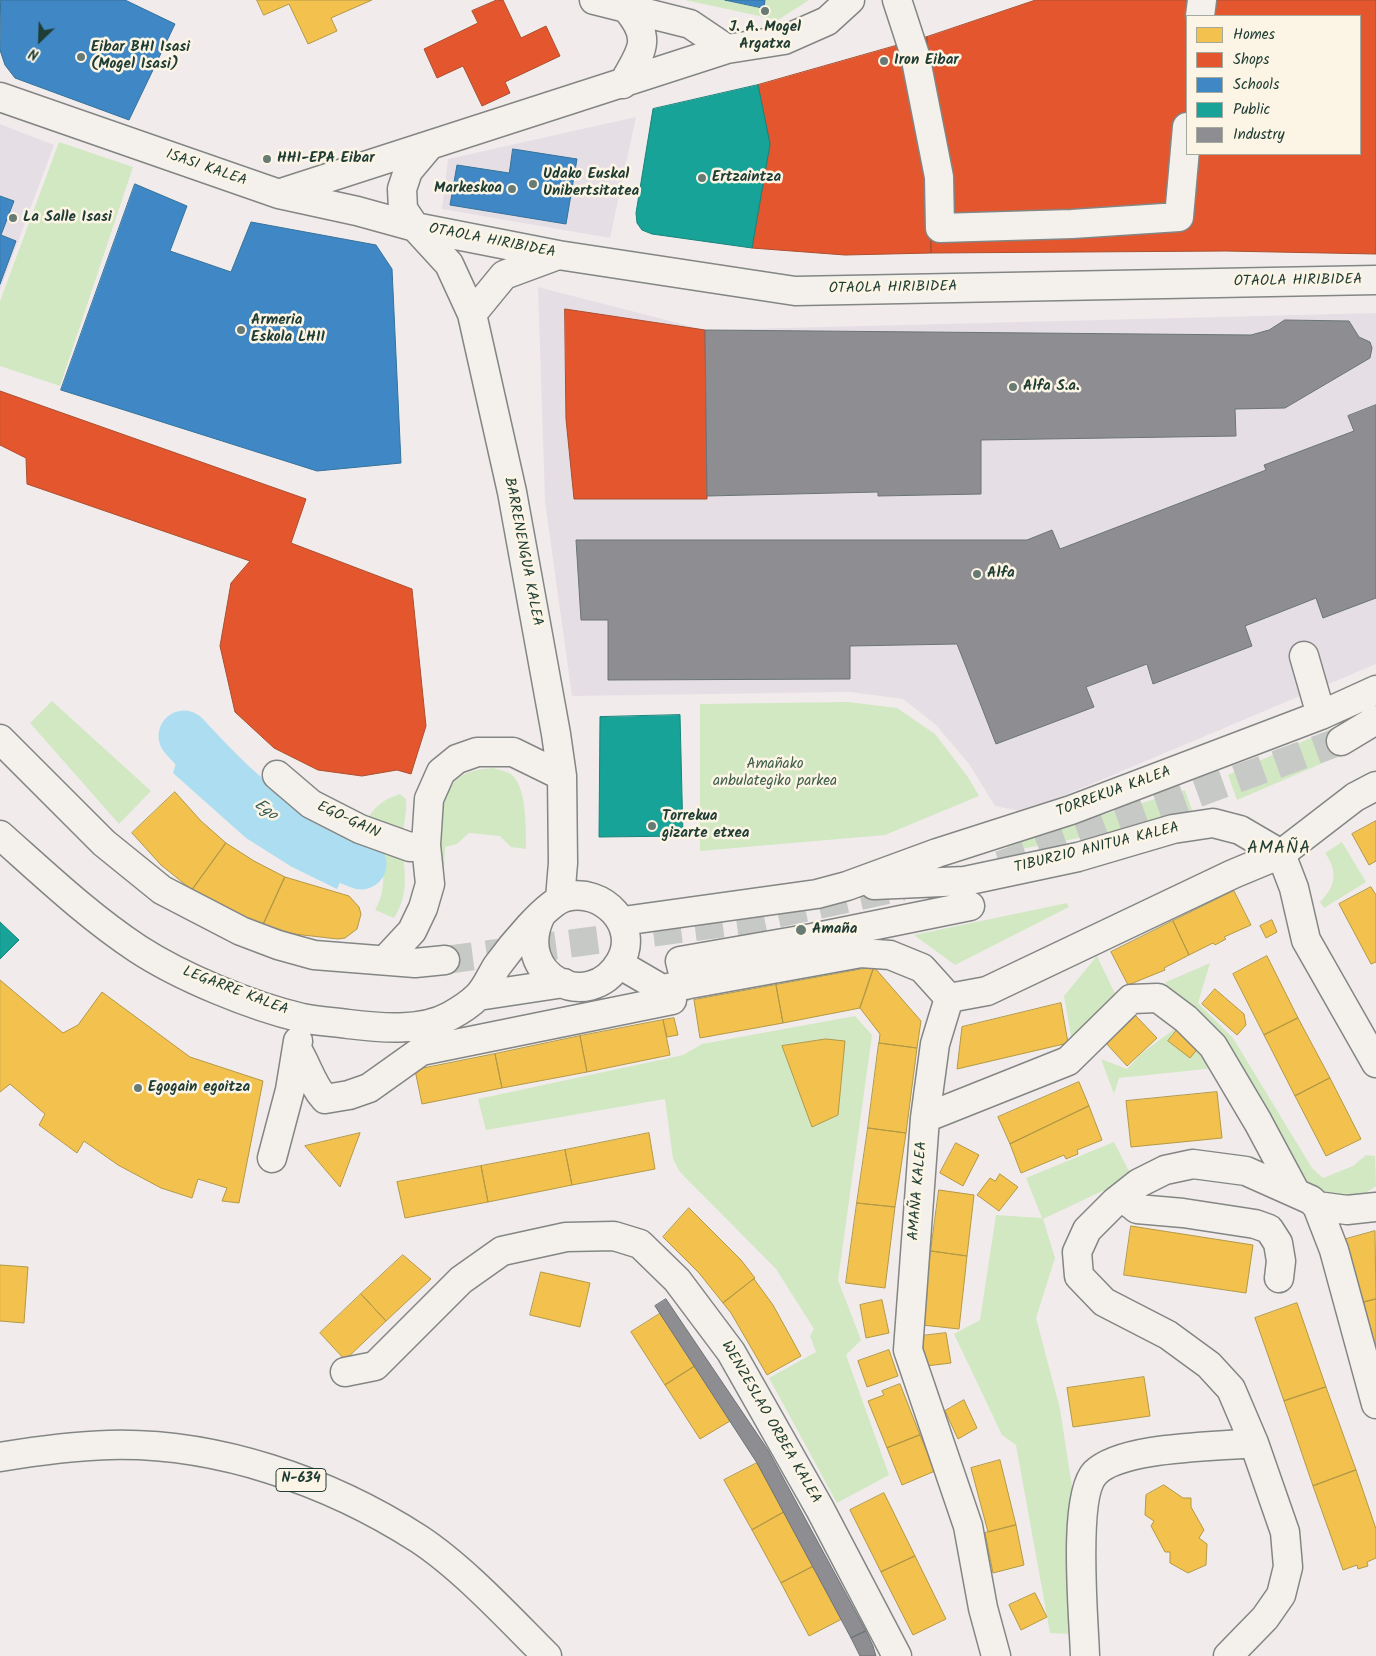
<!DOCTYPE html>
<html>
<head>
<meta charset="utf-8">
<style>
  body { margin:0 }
  #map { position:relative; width:1376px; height:1656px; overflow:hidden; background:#f1eceb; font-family:Kalam,sans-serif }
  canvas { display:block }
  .legend { position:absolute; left:1186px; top:15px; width:175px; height:140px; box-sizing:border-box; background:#fcf5e5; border:1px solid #a4ab9e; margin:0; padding:6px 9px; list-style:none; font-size:15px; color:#1f3d34 }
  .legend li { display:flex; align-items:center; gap:10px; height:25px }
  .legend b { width:25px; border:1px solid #a4ab9e }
  .north { position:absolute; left:15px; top:15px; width:50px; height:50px; -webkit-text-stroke:4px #fcf5e5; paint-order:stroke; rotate:204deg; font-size:14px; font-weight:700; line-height:20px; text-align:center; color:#1f3d34 }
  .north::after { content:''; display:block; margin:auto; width:18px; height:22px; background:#1f3d34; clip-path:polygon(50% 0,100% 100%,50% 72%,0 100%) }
</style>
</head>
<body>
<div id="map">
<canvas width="1376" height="1656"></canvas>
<ul class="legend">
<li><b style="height:14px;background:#f2c14e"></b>Homes</li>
<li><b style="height:14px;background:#e4572e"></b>Shops</li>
<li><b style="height:14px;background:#3f88c5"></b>Schools</li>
<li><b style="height:14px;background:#17a398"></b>Public</li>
<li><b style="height:14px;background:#8d8d92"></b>Industry</li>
</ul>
<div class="north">N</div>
</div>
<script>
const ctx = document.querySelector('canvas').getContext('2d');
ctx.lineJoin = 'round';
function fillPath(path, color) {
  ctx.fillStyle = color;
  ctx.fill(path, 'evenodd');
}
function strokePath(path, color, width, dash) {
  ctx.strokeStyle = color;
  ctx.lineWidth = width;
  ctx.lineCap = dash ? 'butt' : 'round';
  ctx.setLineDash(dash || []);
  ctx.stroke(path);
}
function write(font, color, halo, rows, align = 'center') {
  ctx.font = font + ' Kalam,sans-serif';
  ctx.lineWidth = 5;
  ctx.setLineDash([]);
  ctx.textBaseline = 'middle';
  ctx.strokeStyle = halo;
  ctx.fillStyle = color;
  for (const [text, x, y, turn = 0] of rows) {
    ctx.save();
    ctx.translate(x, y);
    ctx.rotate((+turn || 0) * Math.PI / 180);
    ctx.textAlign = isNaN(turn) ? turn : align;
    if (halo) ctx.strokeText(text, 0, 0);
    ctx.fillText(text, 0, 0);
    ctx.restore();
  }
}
fillPath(new Path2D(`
  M636,117L610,238L442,209L448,159Z
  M0,124L54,145L0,290Z
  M538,287L705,330L1376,313V664L1025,812L995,806L969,764L936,725L903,699L850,692L572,696L545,502Z`), '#e6dee5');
fillPath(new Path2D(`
  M685,0H725L763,8L766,0H809L778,20Z
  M59,142L133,167L60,386L0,366V301Z
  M52,701L151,791L119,824L30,723Z
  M848,702L897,708L935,734L968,777L979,796L885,835L700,851V704Z
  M1333,728L1344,754L1237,800L1228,775Z
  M493,768C500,770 507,771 512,775C527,788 526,830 526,849L511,847L500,836L469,833L457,844L445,847L444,868L441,867C438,842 436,789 463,775C472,770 483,769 493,768Z
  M1185,790L1194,816L1016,850L1002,845Z
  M400,794L406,799C407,814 404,820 403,834C401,867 413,888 394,918L375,910C392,882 379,845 368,818C376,805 385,799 400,794Z
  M1342,842L1366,882L1324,908L1320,902C1336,886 1338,871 1325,853Z
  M1067,903L1069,907L955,965L914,935Z
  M1097,956L1118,1000L1072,1041L1064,996Z
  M1210,963L1198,1003L1233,1038L1312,1168L1323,1178L1353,1166L1366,1155L1375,1156L1376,1186C1358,1201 1336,1197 1314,1194L1311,1185L1302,1183L1161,992L1166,982Z
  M855,1016L872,1035L838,1280L861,1340L846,1355L889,1475L837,1503L769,1378L816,1352L810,1336L814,1329L776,1269L680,1172L673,1159L665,1099L486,1130L478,1099L683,1055L702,1044Z
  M1177,1027L1215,1068L1119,1078L1114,1094L1101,1059L1127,1069L1142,1053Z
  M1114,1142L1132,1177L1043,1219L1055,1258L1036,1318L1060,1409L1073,1493L1077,1634L1050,1633L1016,1445L1002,1435L954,1334L980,1320L996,1215L1042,1218L1026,1178Z`), '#d1e8c3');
fillPath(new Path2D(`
  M188,724L250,789L310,830L354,852L337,889L292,867L246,838L173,773Z`), '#adddf0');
const homes = new Path2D(`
  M257,0H372L331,18L337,31L308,44L289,4L264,15Z
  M175,792L201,821L226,843L192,890L161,865L132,833Z
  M1376,821V861L1369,865L1352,834Z
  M226,843L254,861L285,877L263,925L227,911L192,890Z
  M285,877L349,896L359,907L361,914L357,929L345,938L338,939L294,934L263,925Z
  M1371,887L1376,895V962L1371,964L1339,904Z
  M1234,891L1251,925L1224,937L1226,939L1215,945L1213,943L1189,955L1173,921Z
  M1272,920L1277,932L1266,938L1260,926Z
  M1173,921L1189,955L1164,968L1165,970L1128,985L1111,952Z
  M1267,956L1298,1018L1264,1035L1233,974Z
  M874,967L921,1021L917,1048L879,1043L880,1034L860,1008Z
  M874,967L860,1008L783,1023L776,985Z
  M0,980L63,1033L78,1025L102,992L190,1057L263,1081L239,1203L222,1201L227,1188L198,1179L192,1198L161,1188L118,1165L84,1141L77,1153L39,1125L45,1114L10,1084L0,1092Z
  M776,985L783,1023L700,1038L694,1000Z
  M1215,989L1244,1014L1246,1025L1237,1035L1202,1004Z
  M1061,1003L1068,1043L957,1069L962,1027Z
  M1134,1014L1157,1038L1127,1066L1105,1042Z
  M674,1018L678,1035L667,1037L663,1020Z
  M1298,1018L1330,1078L1295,1096L1264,1035Z
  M663,1020L670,1055L587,1072L580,1036Z
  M1177,1030L1199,1047L1190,1058L1168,1041Z
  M580,1036L587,1072L502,1088L495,1054Z
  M826,1039L845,1041L838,1115L812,1127L782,1046Z
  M879,1043L917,1048L906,1133L868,1128Z
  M495,1054L502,1088L422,1104L415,1070Z
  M1330,1078L1361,1139L1326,1156L1295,1096Z
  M1079,1082L1089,1106L1010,1144L998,1117Z
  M1217,1092L1222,1138L1131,1147L1126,1101Z
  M1089,1106L1102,1140L1077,1150L1078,1154L1066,1159L1064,1155L1021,1173L1010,1144Z
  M868,1128L906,1133L895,1207L857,1203Z
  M360,1133L340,1187L305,1146Z
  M649,1133L655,1169L572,1185L565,1150Z
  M956,1143L979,1155L963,1186L940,1173Z
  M565,1150L572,1185L488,1202L481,1166Z
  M481,1166L488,1202L405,1218L397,1182Z
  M1000,1174L1018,1187L999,1211L977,1195L990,1178L995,1181Z
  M939,1190L974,1195L967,1256L931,1251Z
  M857,1203L895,1207L885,1288L846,1283Z
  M689,1208L741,1260L755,1278L723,1303L699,1273L663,1237Z
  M1131,1226L1253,1245L1246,1293L1124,1275Z
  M1375,1231L1376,1299L1357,1304L1339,1241Z
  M931,1251L967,1256L959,1329L922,1325Z
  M403,1255L431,1279L386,1321L361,1294Z
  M0,1265L28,1267L24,1323L0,1321Z
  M541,1272L590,1283L580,1327L530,1315Z
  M754,1279L773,1305L801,1356L767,1375L731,1313L723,1303Z
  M361,1294L386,1321L345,1360L320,1333Z
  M1376,1299V1370L1357,1304Z
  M882,1300L889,1333L866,1338L860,1305Z
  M1297,1303L1326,1387L1284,1401L1255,1318Z
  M661,1313L695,1366L665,1385L631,1332Z
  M946,1333L951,1363L926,1366L921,1336Z
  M889,1350L898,1376L867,1387L858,1361Z
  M695,1366L730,1421L700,1439L665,1385Z
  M1144,1377L1150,1416L1073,1427L1067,1388Z
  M900,1384L920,1435L887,1448L868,1401L884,1395L882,1391Z
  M1326,1387L1356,1470L1313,1486L1284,1401Z
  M964,1400L977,1428L958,1439L945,1411Z
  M920,1435L935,1471L902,1485L887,1448Z
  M1000,1460L1016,1525L988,1532L971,1468Z
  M757,1463L784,1512L752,1530L724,1480Z
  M1356,1470L1376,1529V1558L1367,1562L1368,1566L1358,1569L1357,1565L1343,1570L1313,1486Z
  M1164,1485L1183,1498H1191V1507L1204,1530L1199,1538L1207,1544L1206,1565L1188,1573L1170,1563V1552H1165L1151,1526L1154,1521L1145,1515L1146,1495Z
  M884,1493L915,1556L881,1572L850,1510Z
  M784,1512L814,1566L781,1583L752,1530Z
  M1016,1525L1024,1565L993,1573L985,1533Z
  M915,1556L946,1619L913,1635L881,1572Z
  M814,1566L842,1619L809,1636L781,1583Z
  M1035,1593L1047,1617L1021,1630L1009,1605Z`);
fillPath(homes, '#f2c14e');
strokePath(homes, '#b39946', 1);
const shops = new Path2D(`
  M497,0H503L521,38L546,26L560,56L505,82L510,93L482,106L463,66L437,78L424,49L478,23L472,11Z
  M1036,0H1376V254L1226,251L931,253L927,37ZM1187,16H1360V154H1187Z
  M927,37L931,253L845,255L752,248L770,144L758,85Z
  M565,309L705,330L707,499H574L566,419Z
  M0,391L306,499L291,543L412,589L426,726L411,774L397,770L362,776L318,770L274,748L235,712L220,646L231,583L250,561L27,484L26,458L0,445Z`);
fillPath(shops, '#e4572e');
strokePath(shops, '#a94f30', 1);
const schools = new Path2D(`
  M1,0H125L175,24L129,120L15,78L5,65L0,50Z
  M725,0H765L764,8Z
  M513,149L577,159L566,224L450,205L457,165L509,173Z
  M135,184L187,206L170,251L231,272L251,222L376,245L392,269L401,463L317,471L61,390Z
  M0,196L14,201L1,235L16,241L0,284Z`);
fillPath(schools, '#3f88c5');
strokePath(schools, '#35729a', 1);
const public = new Path2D(`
  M758,85L770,144L752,248L652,234L642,230L637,223L636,213L653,109Z
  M680,715L683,836L599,837L600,717Z
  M0,922L19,940L0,959Z`);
fillPath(public, '#17a398');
strokePath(public, '#19847a', 1);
const industry = new Path2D(`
  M1285,320L1349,321L1359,337L1370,342L1372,348L1370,358L1285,408L1235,409L1236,436L981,440V494L878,496V492L707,496L705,330L1251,335L1269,330Z
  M1376,405V598L1323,618L1316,598L1245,626L1252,646L1153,684L1147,664L1086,687L1094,707L996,744L957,644L850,646V679L608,680V620H581L576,540H1027L1052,530L1060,549L1266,470L1264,465L1354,431L1348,416Z
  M666,1299L768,1450L866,1631L851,1638L757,1463L655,1306Z
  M866,1631L873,1646L876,1656H860L851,1638Z`);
fillPath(industry, '#8d8d92');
strokePath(industry, '#6c7576', 1);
strokePath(new Path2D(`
  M184,736C217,772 253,809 295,834C316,846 339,855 361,864`), '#adddf0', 51);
strokePath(new Path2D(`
  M1000,865L1341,741
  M445,960L748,920L902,887`), '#c7c9c6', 28, [28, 14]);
const minor = new Path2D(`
  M594,0L690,24L727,49
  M897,0L915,55L939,177L940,228L1072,224L1179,217L1187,127
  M1200,16L1202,0
  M623,84C640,52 654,41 627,9
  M0,97L279,194L357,211L415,227L558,255L795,291L1376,280
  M429,146L408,171L402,189L403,209L415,227L449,264L472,314L512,492L556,734L562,776L563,863L560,899
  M281,193L727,49L784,40L827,21L850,0
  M472,314L504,275L558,255
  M1304,656L1321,715
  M0,739L104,843L162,890L241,931L278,945L314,955L415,963L445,960
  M1341,741L1376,720
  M277,775L311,804L360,829L410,847L426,845
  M0,835C44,874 88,916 138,949C181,977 251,1006 302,1018C317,1021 333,1022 348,1024C380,1028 421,1032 450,1016C459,1011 470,1004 477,997C486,989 491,975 497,966C510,948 547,902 566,897C602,887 641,926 620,962C589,1015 511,976 541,915
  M1281,854L1294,888L1306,940L1376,1063
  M874,885L965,881L1078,857L1173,829L1213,823L1240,830L1281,854
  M623,921L817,894L847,886L937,853L1071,810L1321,715L1376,690
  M386,959L412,931L423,908L430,884L426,845L429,799L441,772L457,759L477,752H513L562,776
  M619,964L662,989L861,953L890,955L922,968L949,998
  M686,985L680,961L812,938L970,906
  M478,996L564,983
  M949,998L935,1044L925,1118L908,1350L968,1526L983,1608L996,1656
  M949,998L987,991L1233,874L1281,854L1355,797L1376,786
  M297,1049C307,1065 312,1085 325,1099L349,1095L369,1088L421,1051L672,1000
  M925,1118L1068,1061L1131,999L1158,998L1186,1019L1213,1046L1258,1122L1296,1193
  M272,1158L290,1090L298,1041
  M1122,1197L1137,1209L1183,1213L1255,1224L1269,1229L1278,1243L1281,1261L1279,1278
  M1376,1207L1347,1210L1317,1206L1334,1250L1376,1404
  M345,1372L375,1366L461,1280L502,1251L566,1237L614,1236L640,1244L677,1280L731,1352L820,1509L897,1656
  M1085,1656C1084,1620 1072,1497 1095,1473C1122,1446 1216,1447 1254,1443
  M1228,1656L1265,1618L1281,1595L1288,1567L1285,1532L1254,1443L1231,1389L1209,1365L1168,1335L1104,1302L1079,1276L1077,1252L1087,1230L1115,1202L1139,1183L1165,1170L1193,1164L1246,1171L1311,1200L1317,1206`);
const highway = new Path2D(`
  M0,1457C36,1451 72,1446 109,1445C216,1442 329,1481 419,1539C463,1568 509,1618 547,1656`);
strokePath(minor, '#838684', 31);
strokePath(highway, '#838684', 31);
strokePath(minor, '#f4f1ec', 28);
strokePath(highway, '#f4f1ec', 28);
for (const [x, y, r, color] of [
  [765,11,5,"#687a74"],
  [81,57,5,"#687a74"],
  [884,61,5,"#687a74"],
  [267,159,5,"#687a74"],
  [702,178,5,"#687a74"],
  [533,184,5,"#687a74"],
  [512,189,5,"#687a74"],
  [13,218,5,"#687a74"],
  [241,330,5,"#687a74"],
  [1013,387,5,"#687a74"],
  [977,574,5,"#687a74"],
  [652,826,5,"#687a74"],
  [801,930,6,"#687a74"],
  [138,1088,5,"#687a74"]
]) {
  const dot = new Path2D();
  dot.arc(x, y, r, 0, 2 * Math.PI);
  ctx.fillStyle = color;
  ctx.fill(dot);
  strokePath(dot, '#fcf5e5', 2);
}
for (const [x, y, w] of [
  [301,1480,50]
]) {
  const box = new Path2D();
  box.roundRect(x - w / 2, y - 11.5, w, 23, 4);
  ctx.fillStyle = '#fcf5e5';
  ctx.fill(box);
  strokePath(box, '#1f3d34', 1);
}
write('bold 14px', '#1f3d34', null, [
  ["N-634",301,1480]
]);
write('bold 15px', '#1f3d34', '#fcf5e5', [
  ["J. A. Mogel",765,28,"center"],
  ["Argatxa",765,45,"center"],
  ["Eibar BHI Isasi",91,48],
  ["(Mogel Isasi)",91,65],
  ["Iron Eibar",894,61],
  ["HHI-EPA Eibar",277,159],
  ["Udako Euskal",543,175],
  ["Unibertsitatea",543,192],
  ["Ertzaintza",712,178],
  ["Markeskoa",502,189,"right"],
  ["La Salle Isasi",23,218],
  ["Armeria",251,321],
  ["Eskola LHII",251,338],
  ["Alfa S.a.",1023,387],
  ["Alfa",987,574],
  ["Torrekua",662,817],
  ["gizarte etxea",662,834],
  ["Amaña",812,930],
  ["Egogain egoitza",148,1088]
], 'left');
write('15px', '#1f3d34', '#fcf5e5', [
  ["ISASI KALEA",206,169,19],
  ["OTAOLA HIRIBIDEA",492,242,11],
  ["OTAOLA HIRIBIDEA",1298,282,-1],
  ["OTAOLA HIRIBIDEA",893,289,-1],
  ["BARRENENGUA KALEA",522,552,79],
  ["TORREKUA KALEA",1114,793,-20],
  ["EGO-GAIN",348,821,25],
  ["TIBURZIO ANITUA KALEA",1097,849,-14],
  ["LEGARRE KALEA",235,992,21],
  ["AMAÑA KALEA",919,1191,-85],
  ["WENZESLAO ORBEA KALEA",770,1423,60]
]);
write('15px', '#3d5e4a', '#fcf5e5', [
  ["Amañako",775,765],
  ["anbulategiko parkea",775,782]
]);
write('italic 16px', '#365c5a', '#fcf5e5', [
  ["Ego",265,811,36]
]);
ctx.letterSpacing = '1px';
write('18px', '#1f3d34', '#fcf5e5', [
  ["AMAÑA",1279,850]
]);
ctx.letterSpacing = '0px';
</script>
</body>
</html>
